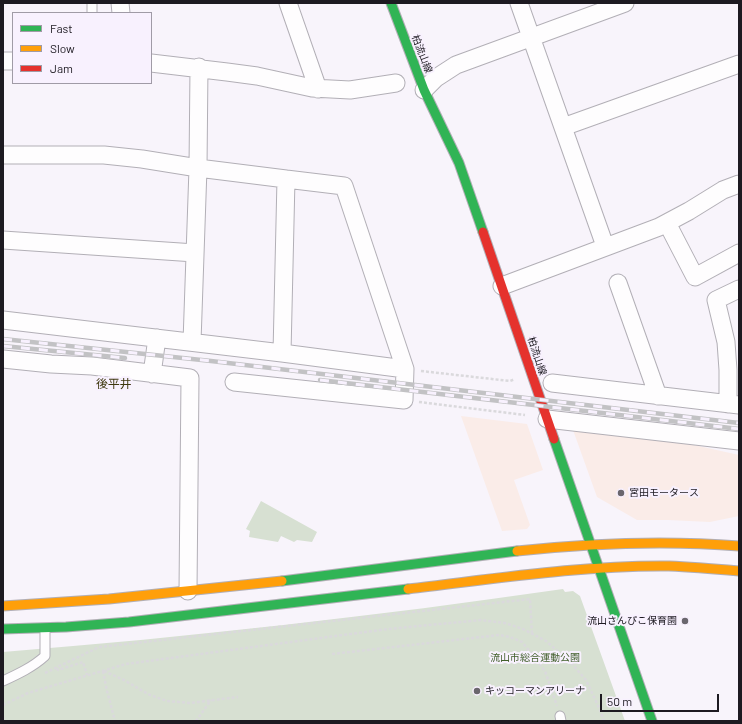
<!DOCTYPE html>
<html>
<head>
<meta charset="utf-8">
<style>
  body { margin:0 }
  #map { position:relative; width:742px; height:724px; overflow:hidden; background:#f8f4fb; font-family:Barlow,sans-serif }
  canvas { display:block }
  .frame { position:absolute; inset:0; border:4px solid #1d1a21; pointer-events:none }
  .legend { position:absolute; left:12px; top:12px; width:140px; height:72px; box-sizing:border-box; background:#f8f1fe; border:1px solid #a09ba6; margin:0; padding:5px 7px; list-style:none; font-size:12px; color:#1d1a21 }
  .legend li { display:flex; align-items:center; gap:8px; height:20px }
  .legend b { width:20px; border:1px solid #a09ba6 }
  .scale { position:absolute; left:600px; top:694px; width:119px; height:18px; box-sizing:border-box; border:2px solid #1d1a21; border-top:0; padding-left:5px; font-size:12px; line-height:14px; white-space:nowrap; color:#1d1a21; -webkit-text-stroke:3px #f8f1fe; paint-order:stroke }
</style>
</head>
<body>
<div id="map">
<canvas width="742" height="724"></canvas>
<div class="frame"></div>
<ul class="legend">
<li><b style="height:5px;background:#30b455"></b>Fast</li>
<li><b style="height:5px;background:#ff9f0a"></b>Slow</li>
<li><b style="height:5px;background:#e5322d"></b>Jam</li>
</ul>
<div class="scale">50 m</div>
</div>
<script>
const ctx = document.querySelector('canvas').getContext('2d');
ctx.lineJoin = 'round';
function fillPath(path, color) {
  ctx.fillStyle = color;
  ctx.fill(path, 'evenodd');
}
function strokePath(path, color, width, dash) {
  ctx.strokeStyle = color;
  ctx.lineWidth = width;
  ctx.lineCap = dash ? 'butt' : 'round';
  ctx.setLineDash(dash || []);
  ctx.stroke(path);
}
function write(font, color, halo, rows, align = 'center') {
  ctx.font = font + ' Barlow,"Noto Sans JP",sans-serif';
  ctx.lineWidth = 4;
  ctx.setLineDash([]);
  ctx.textBaseline = 'middle';
  ctx.strokeStyle = halo;
  ctx.fillStyle = color;
  for (const [text, x, y, turn = 0] of rows) {
    ctx.save();
    ctx.translate(x, y);
    ctx.rotate((+turn || 0) * Math.PI / 180);
    ctx.textAlign = isNaN(turn) ? turn : align;
    if (halo) ctx.strokeText(text, 0, 0);
    ctx.fillText(text, 0, 0);
    ctx.restore();
  }
}
fillPath(new Path2D(`
  M461,416L527,424L543,470L514,480L530,525L527,529L502,531Z
  M573,430L676,441L739,455V516L710,522L668,520H637L597,497Z`), '#faece8');
fillPath(new Path2D(`
  M261,501L317,532L312,542L297,540L294,542L281,536L278,542L249,537L250,531L246,529Z
  M563,589L565,592L573,591L580,596L625,721H3V652C190,637 377,616 563,589Z`), '#d7e0d2');
const lane = new Path2D(`
  M92,3V13
  M3,681C18,674 33,667 45,656V629
  M560,716L561,721`);
const street = new Path2D(`
  M120,3L121,13
  M288,3L318,89
  M519,3L605,246
  M3,61H13
  M151,63L227,72L257,76L312,88L350,90L396,83
  M199,67L198,168L286,179L282,353
  M424,90L436,78L456,65L625,3
  M563,127L739,64
  M3,155H104L142,159L198,168L192,342
  M667,223L695,277L739,253
  M3,240L195,253
  M618,283L658,396
  M502,286L659,227L689,211L723,190L739,184
  M3,320L282,353L405,369
  M3,359L51,364L92,366L190,378L188,591
  M152,374L157,338
  M234,382L404,400L405,369L344,186L286,179
  M552,383L739,405
  M728,404V370L726,342L716,300L739,289
  M547,419L739,441`);
const fast = new Path2D(`
  M391,3L424,90L459,163L483,232
  M554,439L652,721
  M282,581L517,551
  M3,629L66,627L129,622L408,589`);
const slow = new Path2D(`
  M517,551C592,543 664,540 739,546
  M408,589C494,579 582,565 669,566C692,567 716,569 739,571
  M3,606L109,599L282,581`);
const jam = new Path2D(`
  M483,232L554,439`);
strokePath(lane, '#b2afb6', 11);
strokePath(street, '#b2afb6', 19);
strokePath(fast, '#b2afb6', 11);
strokePath(slow, '#b2afb6', 11);
strokePath(jam, '#b2afb6', 11);
strokePath(new Path2D(`
  M421,371L510,381L515,379
  M419,402L525,415
  M332,654L499,635L510,637L522,642L527,648L545,671L557,706
  M57,668L58,670L83,662L87,675
  M103,671L107,691L115,721
  M104,671L122,679L150,695L167,701L190,703L238,697
  M45,673L99,647L530,599L532,634
  M3,705L28,693L126,664L388,629L481,620L505,623L523,629L546,641L572,664L586,680L600,710L604,721
  M3,717L4,721
  M196,721L211,700`), '#dad9dc', 2.5, [3, 2]);
strokePath(lane, '#fefdfe', 9);
strokePath(street, '#fefdfe', 17);
strokePath(fast, '#30b455', 9);
strokePath(slow, '#ff9f0a', 9);
strokePath(jam, '#e5322d', 9);
const rail = new Path2D(`
  M3,339L211,361L739,423
  M3,346L125,358
  M320,380L739,429`);
strokePath(rail, '#c2c2c4', 4.5);
strokePath(rail, '#f8f1fe', 3, [9]);
for (const [x, y, r, color] of [
  [621,493,4,"#6a666d"],
  [685,621,4,"#6a666d"],
  [477,691,4,"#6a666d"]
]) {
  const dot = new Path2D();
  dot.arc(x, y, r, 0, 2 * Math.PI);
  ctx.fillStyle = color;
  ctx.fill(dot);
  strokePath(dot, '#f8f1fe', 1.5);
}
write('10px', '#1d1a21', '#f8f1fe', [
  ["柏流山線",422,54,69],
  ["柏流山線",537,356,72]
]);
write('10px', '#1d1a21', '#f8f1fe', [
  ["宮田モータース",629,493],
  ["流山さんぴこ保育園",677,621,"right"],
  ["キッコーマンアリーナ",485,691]
], 'left');
write('10px', '#415f2b', '#f8f1fe', [
  ["流山市総合運動公園",535,658]
]);
write('12px', '#3d370d', '#f8f1fe', [
  ["後平井",114,384]
]);
</script>
</body>
</html>
